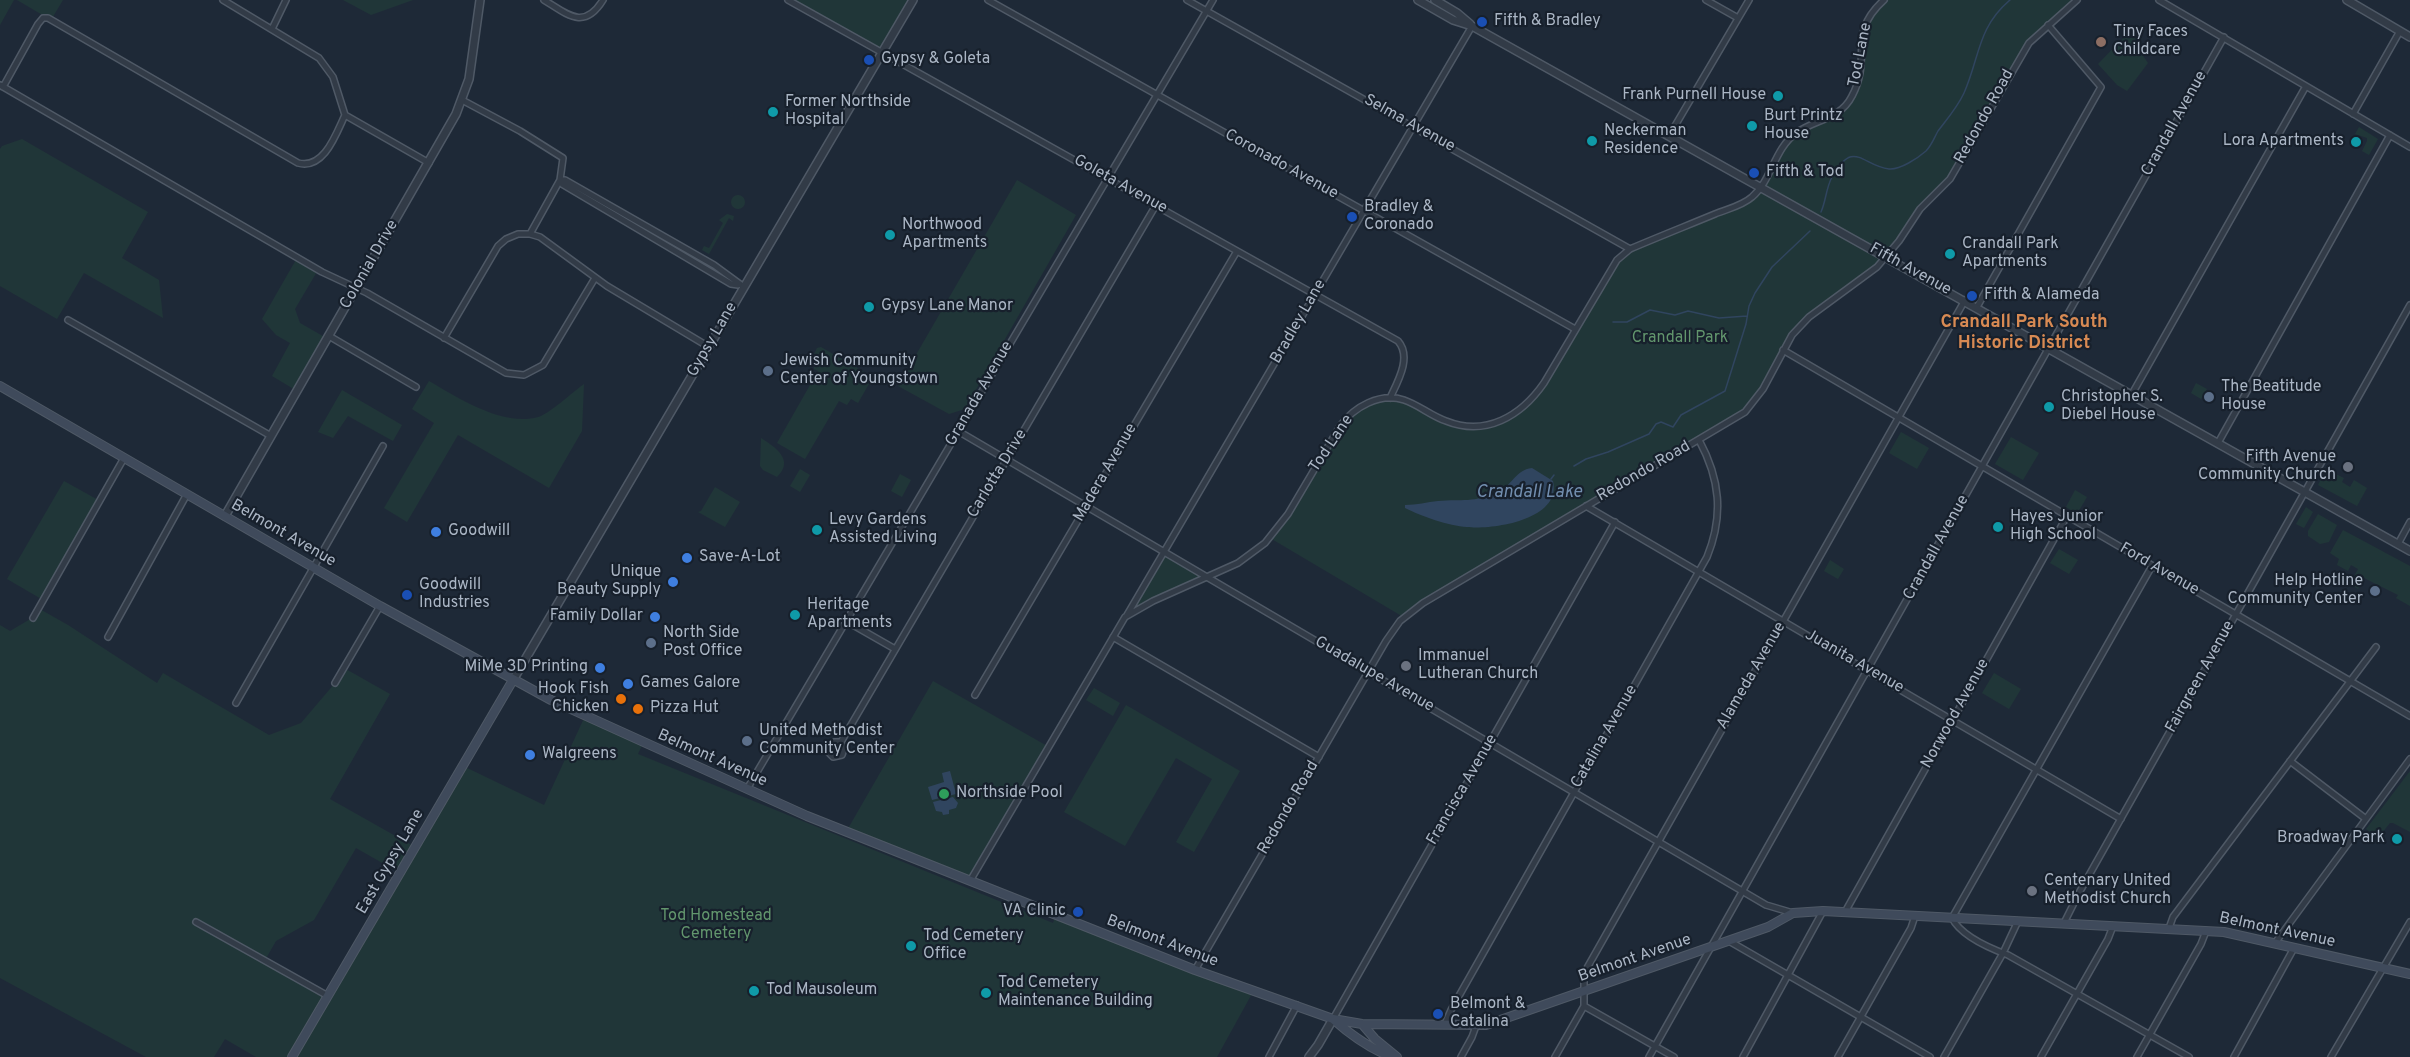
<!DOCTYPE html>
<html>
<head>
<meta charset="utf-8">
<style>
  body { margin:0 }
  canvas { display:block; background:#1e2937 }
</style>
</head>
<body>
<canvas width="2410" height="1057"></canvas>
<script>
const ctx = document.querySelector('canvas').getContext('2d');
ctx.lineJoin = 'round';
function fillPath(path, color) {
  ctx.fillStyle = color;
  ctx.fill(path, 'evenodd');
}
function strokePath(path, color, width, dash) {
  ctx.strokeStyle = color;
  ctx.lineWidth = width;
  ctx.lineCap = dash ? 'butt' : 'round';
  ctx.setLineDash(dash || []);
  ctx.stroke(path);
}
function write(font, color, halo, rows, align = 'center') {
  ctx.font = font + ' Overpass,sans-serif';
  ctx.lineWidth = 4.5;
  ctx.setLineDash([]);
  ctx.textBaseline = 'middle';
  ctx.strokeStyle = halo;
  ctx.fillStyle = color;
  for (const [text, x, y, turn = 0] of rows) {
    ctx.save();
    ctx.translate(x, y);
    ctx.rotate((+turn || 0) * Math.PI / 180);
    ctx.textAlign = isNaN(turn) ? turn : align;
    if (halo) ctx.strokeText(text, 0, 0);
    ctx.fillText(text, 0, 0);
    ctx.restore();
  }
}
fillPath(new Path2D(`
  M0,0H14L0,25Z
  M17,0H63L51,20Z
  M343,0H413L371,15Z
  M788,0H913L882,52Z
  M1884,0H2077L2038,33L1956,169L1925,203L1886,257L1802,324L1750,408L1423,603L1401,621L1400,615L1270,538L1344,421L1374,401L1402,399L1464,426L1503,421L1536,395L1613,265L1630,249L1752,197L1790,138L1838,113L1856,87L1862,32Z
  M2132,29L2142,38L2137,47L2148,63L2127,91L2117,85L2098,64Z
  M2359,127L2378,139L2369,155L2362,151L2367,141V138L2355,134Z
  M22,139L148,212L122,258L159,280L163,318L84,273L57,319L0,286V149L2,146Z
  M1017,180L1076,215L965,409L949,414L898,386Z
  M731 202a7 7 0 1 1 14 0a7 7 0 1 1-14 0Z
  M727,214L734,216L733,221L729,218L709,254L702,250L704,246L709,248L723,223L719,220Z
  M297,258L318,270L295,309L300,323L328,339L297,391L272,376L290,343L276,335L262,319Z
  M821,347L873,377L858,403L851,399L847,405L839,401L805,459L777,443L818,371L814,369V354L817,348Z
  M429,381C458,398 503,427 538,417C548,415 574,391 584,384L582,431L549,488L458,435L407,522L384,508L434,423L412,409Z
  M2196,383L2207,389L2201,399L2191,393Z
  M342,390L402,425L393,441L348,416L333,438L318,432Z
  M1901,432L1929,448L1917,469L1889,453Z
  M2011,437L2039,453L2023,480L1995,464Z
  M761,438C775,447 795,460 777,477L763,470L760,466Z
  M800,469L810,475L800,492L790,486Z
  M2326,469L2344,478L2342,482L2350,487L2354,480L2367,488L2357,506L2318,485Z
  M900,474L911,480L902,497L891,491Z
  M64,481L100,501L43,600L7,579Z
  M715,487L740,502L725,527L698,512L701,511Z
  M2075,490L2087,497L2077,514L2066,507Z
  M2306,507L2313,512L2304,528L2296,524Z
  M2318,514L2337,525L2329,542L2320,544L2308,536V531Z
  M2343,530L2410,566V606L2396,598L2398,595L2364,578L2358,589L2350,584L2358,569L2351,565L2348,571L2337,565L2339,559L2330,553Z
  M2059,549L2078,560L2069,574L2050,563Z
  M1164,551L1208,577L1125,617Z
  M1830,560L1844,569L1838,579L1824,571Z
  M38,608L68,625L157,683L163,673L269,735L301,723L335,683L344,668L390,694L330,799L415,847L463,766L544,805L585,716L643,743L638,754L1053,923L1056,915L1254,990L1217,1057H256L225,1039L214,1057H146L0,978V625L10,631L32,618ZM356,848L400,873L328,996L264,962L276,941L314,920Z
  M1994,673L2021,689L2009,709L1982,693Z
  M933,681L1049,747L970,881L846,832Z
  M1094,688L1120,703L1113,716L1086,700Z
  M1126,705L1240,771L1194,852L1176,842L1212,779L1176,758L1125,846L1064,812Z
  M2410,771V832L2393,823H2390L2378,838L2366,829Z`), '#203638');
fillPath(new Path2D(`
  M1532,468L1553,481C1562,520 1492,530 1467,527C1449,526 1421,516 1405,508V505C1417,505 1427,502 1438,501C1462,499 1474,503 1498,492C1512,486 1515,470 1532,468Z
  M950,771L956,794L932,800L928,787L944,782L942,773Z
  M953,797L958,803L956,808L949,810V814L943,815L942,812L936,811L933,802Z`), '#30455f');
strokePath(new Path2D(`
  M1821,212C1826,201 1826,188 1832,177C1854,138 1862,166 1889,169C1900,170 1918,158 1926,151C1932,145 1934,138 1938,131C1947,119 1957,108 1964,93C1980,57 1977,28 2010,0
  M1613,322H1627L1650,310L1675,315L1688,311L1719,318L1747,316
  M1574,466L1586,459L1608,452L1649,434L1656,424L1661,422L1673,427L1681,415L1725,391L1746,324L1749,306L1755,293L1772,267L1810,231
  M1551,479L1554,475`), '#30455f', 1.5);
const minor = new Path2D(`
  M223,0L319,58L333,77L345,115L429,163
  M544,0C567,14 584,31 603,0
  M788,0L1398,341C1412,357 1398,381 1390,398
  M988,0L1575,329
  M1187,0L1630,249
  M1706,0L1738,18
  M2159,0L2410,147
  M272,29L286,0
  M0,85L322,272L367,293L506,373L524,375L543,365L595,278
  M3,87L38,24L43,18H48L298,163C324,170 336,134 345,115
  M462,100L520,131L563,158L560,180L530,234
  M2353,114L2400,31
  M1669,136L1749,0
  M560,180H565L714,265L744,287
  M560,180L562,184L731,284L738,285
  M1977,307L2101,87L2048,25
  M68,320L271,436
  M329,336L416,387
  M444,338L498,246L506,239L518,234H530L540,237L607,286L709,347
  M1783,350L2410,716
  M2132,394L2306,86
  M958,431L1766,905L1793,913
  M2218,443L2390,135
  M1586,506L2121,819
  M2398,544L2410,522
  M2152,566L1952,918C1961,936 1989,948 2008,955L2189,1057
  M1127,615L1472,26
  M33,618L124,458
  M846,621L895,649
  M108,637L187,494
  M1113,637L1319,757
  M335,683L380,606
  M975,695L1237,251
  M236,703L383,446
  M841,742H834L829,746L828,752L833,757L842,755L844,749L841,742L1156,205
  M2290,761L2366,819
  M747,789L1213,0
  M970,881L1125,617L1153,601L1238,563L1265,543L1288,514L1340,426C1354,407 1380,392 1404,400C1419,405 1431,416 1446,421C1486,437 1521,416 1544,383L1617,260L1630,249C1658,237 1686,226 1715,214C1727,209 1742,206 1752,197C1772,180 1774,149 1796,133C1815,119 1840,120 1852,96C1873,57 1846,34 1884,0
  M1845,912L2067,516
  M196,922L328,996
  M2064,923L2079,893L2410,305
  M2169,928L2173,917L2376,647
  M1729,941L1930,1057
  M2275,943L2410,759
  M1195,970L1386,641L1400,621L1423,603L1745,412L1763,389L1792,335L1809,317L1877,267L1899,241L1920,209L1950,179L2029,43L2077,0
  M1584,1006L1674,1057
  M1333,1019L1615,522
  M1445,1024L1451,1010L1707,557C1724,515 1720,479 1699,440
  M1269,1057L1297,1005
  M1461,1057L1472,1037L1476,1026
  M1555,1057L1584,1006V978L1587,968L1965,300
  M1649,1057L2224,37
  M1743,1057L1823,911
  M1838,1057L1911,928L1915,916
  M1944,1057L2003,953L2018,921
  M2041,1057L2108,939L2113,926
  M2137,1057L2201,944L2206,931
  M2234,1057L2294,948
  M2331,1057L2410,922`);
const tertiary = new Path2D(`
  M1418,0L1453,20L1472,26L2410,551
  M1435,0L1457,13L1470,24
  M2347,0L2410,37
  M225,516L456,114L469,79L480,0
  M513,680L913,0
  M1309,1057L1318,1045L1333,1019`);
const secondary = new Path2D(`
  M0,386L380,606L551,700L807,816L1195,970L1333,1019L1362,1024L1486,1025L1768,927L1793,913L1823,911L2224,932L2410,974
  M1334,1020C1351,1035 1371,1049 1392,1057
  M1362,1024L1375,1039L1397,1057
  M292,1057L513,680`);
strokePath(minor, '#4f5966', 8);
strokePath(tertiary, '#4f5966', 10);
strokePath(secondary, '#4f5966', 10);
strokePath(minor, '#323b47', 5);
strokePath(tertiary, '#323b47', 7);
strokePath(secondary, '#3f4a5b', 8);
for (const [x, y, r, color] of [
  [1482,22,6,"#1a4fb4"],
  [2101,42,6,"#8d6e63"],
  [869,60,6,"#1a4fb4"],
  [1778,96,6,"#0f9aa8"],
  [773,112,6,"#0f9aa8"],
  [1752,126,6,"#0f9aa8"],
  [1592,141,6,"#0f9aa8"],
  [2356,142,6,"#0f9aa8"],
  [1754,173,6,"#1a4fb4"],
  [1352,217,6,"#1a4fb4"],
  [890,235,6,"#0f9aa8"],
  [1950,254,6,"#0f9aa8"],
  [1972,296,6,"#1a4fb4"],
  [869,307,6,"#0f9aa8"],
  [768,371,6,"#5c6f8a"],
  [2209,397,6,"#5c6f8a"],
  [2049,407,6,"#0f9aa8"],
  [2348,467,6,"#6b7280"],
  [1998,527,6,"#0f9aa8"],
  [817,530,6,"#0f9aa8"],
  [436,532,6,"#3f7fe0"],
  [687,558,6,"#3f7fe0"],
  [673,582,6,"#3f7fe0"],
  [2375,591,6,"#5c6f8a"],
  [407,595,6,"#1a4fb4"],
  [795,615,6,"#0f9aa8"],
  [655,617,6,"#3f7fe0"],
  [651,643,6,"#5c6f8a"],
  [1406,666,6,"#6b7280"],
  [600,668,6,"#3f7fe0"],
  [628,684,6,"#3f7fe0"],
  [621,699,6,"#e8710a"],
  [638,709,6,"#e8710a"],
  [747,741,6,"#5c6f8a"],
  [530,755,6,"#3f7fe0"],
  [944,794,6,"#2e9e5b"],
  [2397,839,6,"#0f9aa8"],
  [2032,891,6,"#6b7280"],
  [1078,912,6,"#1a4fb4"],
  [911,946,6,"#0f9aa8"],
  [754,991,6,"#0f9aa8"],
  [986,993,6,"#0f9aa8"],
  [1438,1014,6,"#1a4fb4"]
]) {
  const dot = new Path2D();
  dot.arc(x, y, r, 0, 2 * Math.PI);
  ctx.fillStyle = color;
  ctx.fill(dot);
  strokePath(dot, '#17202c', 2);
}
write('16px', '#abb6c5', '#17202c', [
  ["Fifth & Bradley",1494,22],
  ["Tiny Faces",2113,33],
  ["Childcare",2113,51],
  ["Gypsy & Goleta",881,60],
  ["Frank Purnell House",1766,96,"right"],
  ["Former Northside",785,103],
  ["Hospital",785,121],
  ["Burt Printz",1764,117],
  ["House",1764,135],
  ["Neckerman",1604,132],
  ["Residence",1604,150],
  ["Lora Apartments",2344,142,"right"],
  ["Fifth & Tod",1766,173],
  ["Bradley &",1364,208],
  ["Coronado",1364,226],
  ["Northwood",902,226],
  ["Apartments",902,244],
  ["Crandall Park",1962,245],
  ["Apartments",1962,263],
  ["Fifth & Alameda",1984,296],
  ["Gypsy Lane Manor",881,307],
  ["Jewish Community",780,362],
  ["Center of Youngstown",780,380],
  ["The Beatitude",2221,388],
  ["House",2221,406],
  ["Christopher S.",2061,398],
  ["Diebel House",2061,416],
  ["Fifth Avenue",2336,458,"right"],
  ["Community Church",2336,476,"right"],
  ["Hayes Junior",2010,518],
  ["High School",2010,536],
  ["Levy Gardens",829,521],
  ["Assisted Living",829,539],
  ["Goodwill",448,532],
  ["Save-A-Lot",699,558],
  ["Unique",661,573,"right"],
  ["Beauty Supply",661,591,"right"],
  ["Help Hotline",2363,582,"right"],
  ["Community Center",2363,600,"right"],
  ["Goodwill",419,586],
  ["Industries",419,604],
  ["Heritage",807,606],
  ["Apartments",807,624],
  ["Family Dollar",643,617,"right"],
  ["North Side",663,634],
  ["Post Office",663,652],
  ["Immanuel",1418,657],
  ["Lutheran Church",1418,675],
  ["MiMe 3D Printing",588,668,"right"],
  ["Games Galore",640,684],
  ["Hook Fish",609,690,"right"],
  ["Chicken",609,708,"right"],
  ["Pizza Hut",650,709],
  ["United Methodist",759,732],
  ["Community Center",759,750],
  ["Walgreens",542,755],
  ["Northside Pool",956,794],
  ["Broadway Park",2385,839,"right"],
  ["Centenary United",2044,882],
  ["Methodist Church",2044,900],
  ["VA Clinic",1066,912,"right"],
  ["Tod Cemetery",923,937],
  ["Office",923,955],
  ["Tod Cemetery",998,984],
  ["Maintenance Building",998,1002],
  ["Tod Mausoleum",766,991],
  ["Belmont &",1450,1005],
  ["Catalina",1450,1023]
], 'left');
write('16px', '#abb6c5', '#17202c', [
  ["Tod Lane",1861,55,-79],
  ["Redondo Road",1985,117,-61],
  ["Selma Avenue",1409,124,29],
  ["Crandall Avenue",2175,124,-61],
  ["Coronado Avenue",1281,165,29],
  ["Goleta Avenue",1120,185,29],
  ["Colonial Drive",370,265,-60],
  ["Fifth Avenue",1910,270,29],
  ["Bradley Lane",1299,322,-60],
  ["Gypsy Lane",713,340,-60],
  ["Granada Avenue",980,394,-60],
  ["Tod Lane",1332,444,-56],
  ["Redondo Road",1644,472,-30],
  ["Madera Avenue",1106,473,-60],
  ["Carlotta Drive",998,474,-59],
  ["Belmont Avenue",283,534,30],
  ["Crandall Avenue",1937,548,-61],
  ["Ford Avenue",2159,570,30],
  ["Juanita Avenue",1854,662,30],
  ["Guadalupe Avenue",1374,675,30],
  ["Alameda Avenue",1752,676,-60],
  ["Fairgreen Avenue",2201,677,-61],
  ["Norwood Avenue",1956,714,-61],
  ["Catalina Avenue",1605,737,-60],
  ["Belmont Avenue",712,759,24],
  ["Francisca Avenue",1463,790,-60],
  ["Redondo Road",1289,808,-60],
  ["East Gypsy Lane",391,862,-60],
  ["Belmont Avenue",2277,931,12],
  ["Belmont Avenue",1162,942,21],
  ["Belmont Avenue",1635,959,-19]
]);
write('16px', '#62966d', '#17202c', [
  ["Crandall Park",1680,339],
  ["Tod Homestead",716,917],
  ["Cemetery",716,935]
]);
write('bold 18px', '#d88a53', '#17202c', [
  ["Crandall Park South",2024,323],
  ["Historic District",2024,344]
]);
write('italic 18px', '#728eaf', '#17202c', [
  ["Crandall Lake",1529,493]
]);
</script>
</body>
</html>
